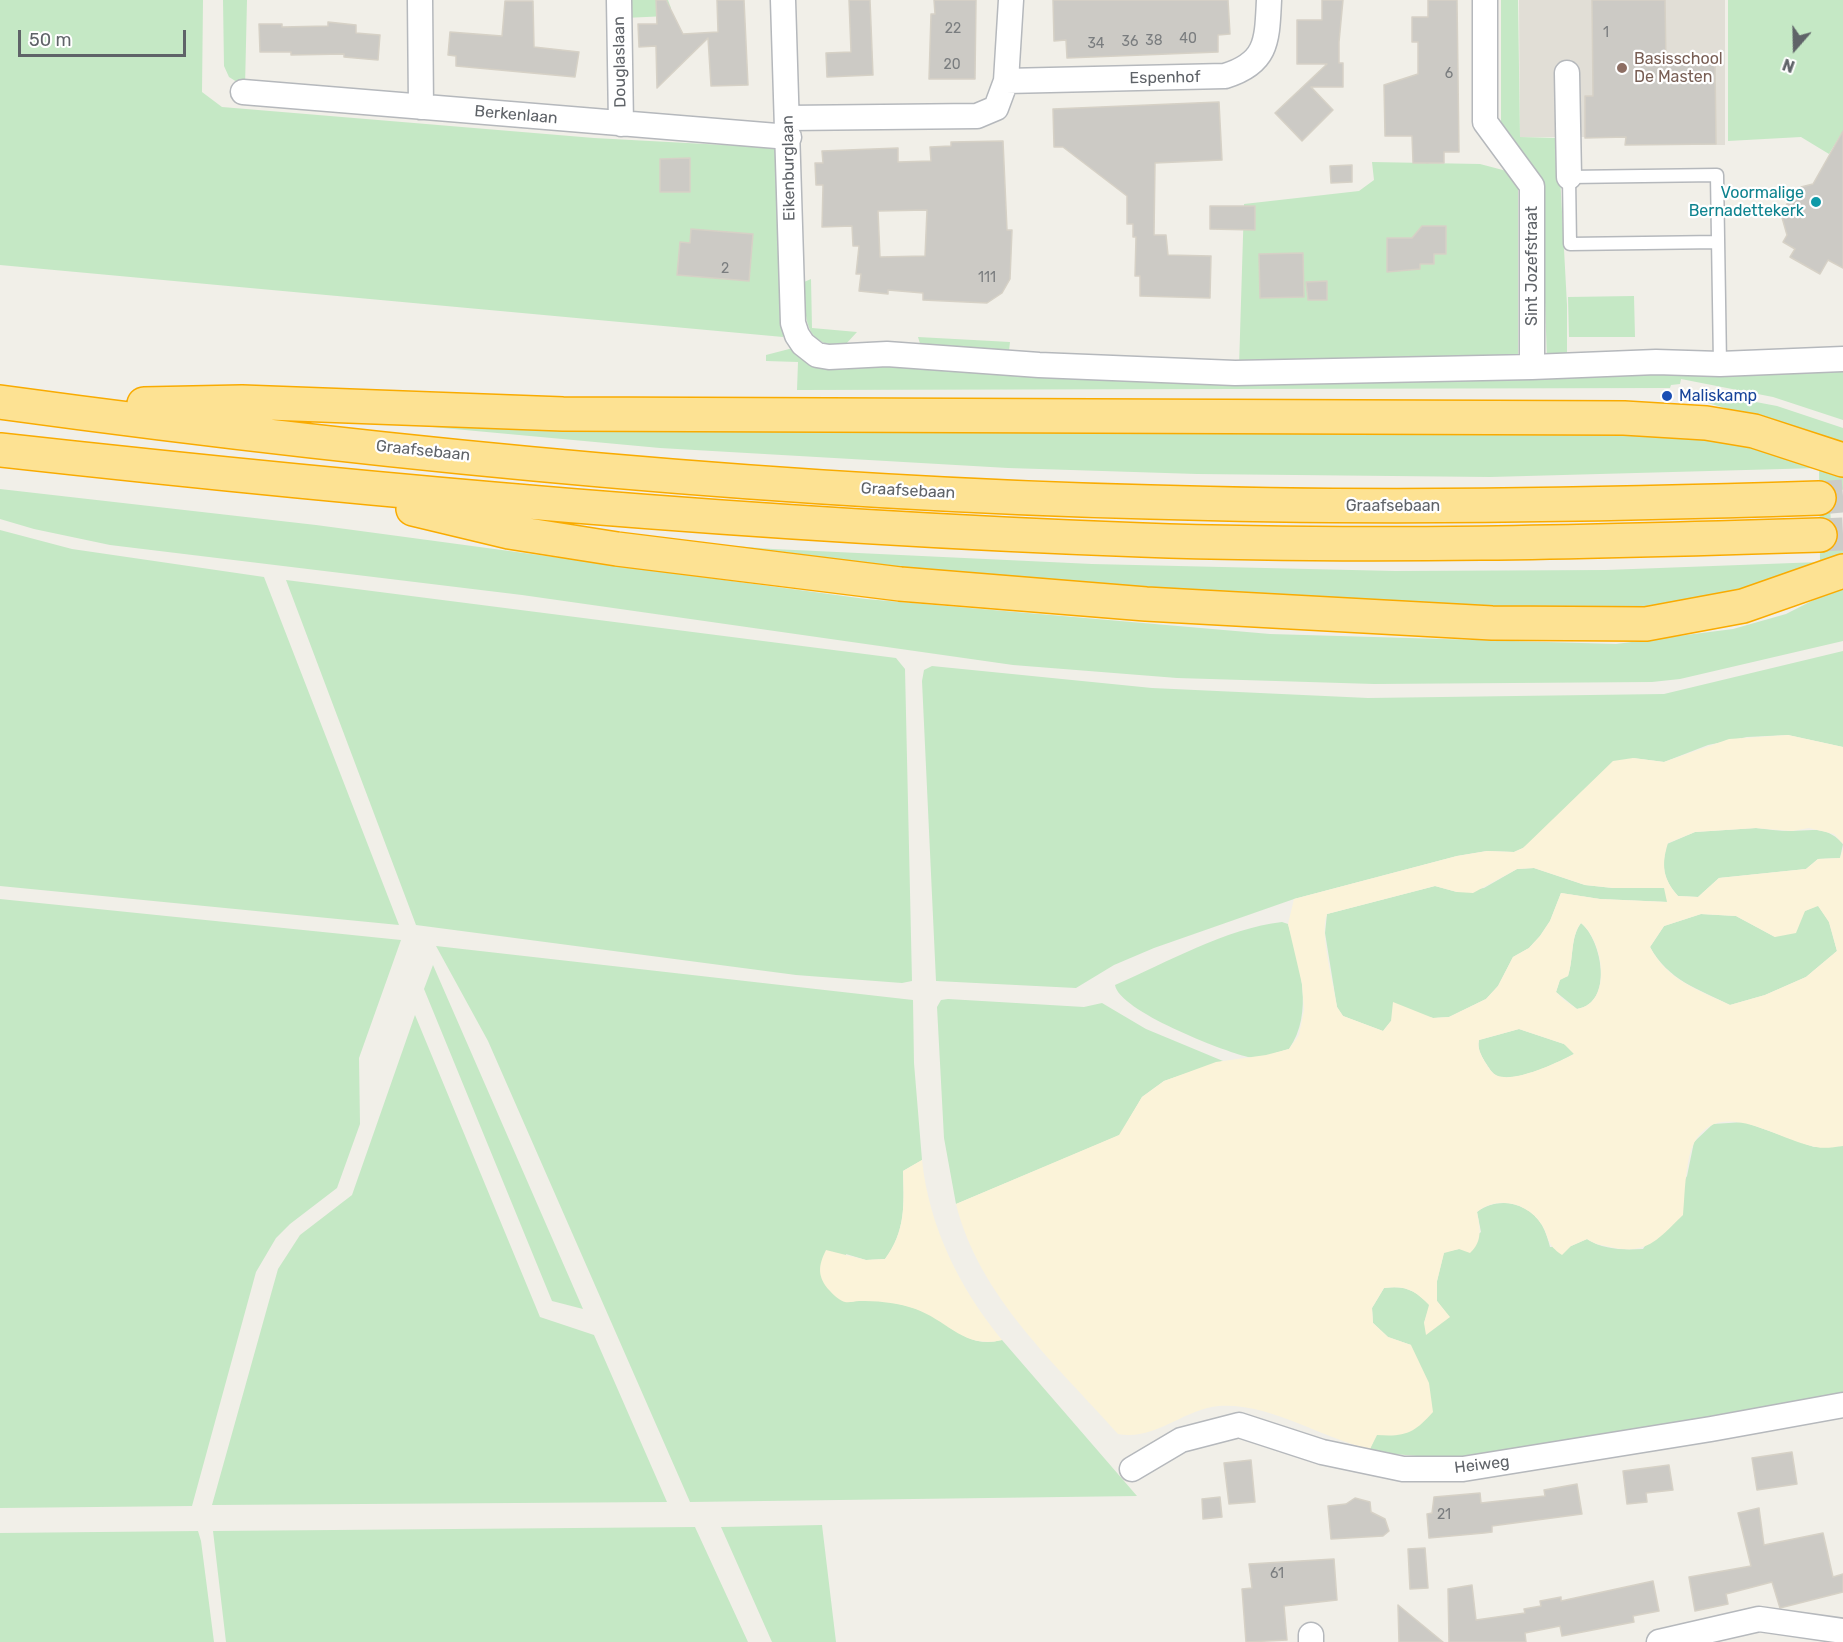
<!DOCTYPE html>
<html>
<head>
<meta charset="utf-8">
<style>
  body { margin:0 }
  #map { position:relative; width:1843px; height:1642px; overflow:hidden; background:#f1efe8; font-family:Rubik,sans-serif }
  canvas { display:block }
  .north { position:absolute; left:1765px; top:18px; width:60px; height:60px; -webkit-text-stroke:4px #fff; paint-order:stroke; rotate:200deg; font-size:16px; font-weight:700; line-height:24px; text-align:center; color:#5f6368 }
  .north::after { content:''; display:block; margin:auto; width:21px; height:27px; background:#5f6368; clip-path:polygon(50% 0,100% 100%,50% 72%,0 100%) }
  .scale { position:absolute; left:18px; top:30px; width:168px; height:27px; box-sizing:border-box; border:3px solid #5f6368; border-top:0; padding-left:8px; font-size:18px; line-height:21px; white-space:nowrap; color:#5f6368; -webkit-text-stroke:4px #fff; paint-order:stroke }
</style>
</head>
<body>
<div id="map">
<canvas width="1843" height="1642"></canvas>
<div class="north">N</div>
<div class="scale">50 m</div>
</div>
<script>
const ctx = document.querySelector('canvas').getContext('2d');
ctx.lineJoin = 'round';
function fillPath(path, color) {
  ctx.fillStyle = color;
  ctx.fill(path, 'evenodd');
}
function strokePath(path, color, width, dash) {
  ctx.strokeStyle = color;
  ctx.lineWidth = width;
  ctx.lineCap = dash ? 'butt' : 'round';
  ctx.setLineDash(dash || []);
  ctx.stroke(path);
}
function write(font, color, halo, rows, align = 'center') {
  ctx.font = font + ' Rubik,sans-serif';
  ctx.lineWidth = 4.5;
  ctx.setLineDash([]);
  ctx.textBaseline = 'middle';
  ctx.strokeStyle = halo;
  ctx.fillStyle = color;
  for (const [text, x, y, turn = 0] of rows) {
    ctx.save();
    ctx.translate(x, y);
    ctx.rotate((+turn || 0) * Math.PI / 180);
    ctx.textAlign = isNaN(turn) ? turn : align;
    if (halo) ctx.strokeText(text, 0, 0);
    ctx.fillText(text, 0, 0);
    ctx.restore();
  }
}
fillPath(new Path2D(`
  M1519,0H1725V145H1625V137H1520Z`), '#e1ded6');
fillPath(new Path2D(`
  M0,0H203L202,92L222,107L594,138L780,148L787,328L783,337L0,265Z
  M223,0H247L245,87L229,77L224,66Z
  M624,0H668L671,8L668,16L624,18Z
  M1501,0H1518L1520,137L1558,138L1567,305V358L1547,360L1541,186L1538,175L1501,122Z
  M1728,0H1843V131L1829,154L1801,137L1728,141Z
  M1372,162L1480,164L1518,174V361L1239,367L1244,204L1359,191L1374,180Z
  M811,279L812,328L857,332L845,345C801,348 806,314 804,282Z
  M1634,296L1635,337H1569L1568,297Z
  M918,337L1010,342L1009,351L921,347Z
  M793,348C830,377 835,372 879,362L1843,370V420L1773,397L1681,379L1680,384L1671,385L1670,388L797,390L798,362L766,361V355Z
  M1703,392L1777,406L1843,428V450L1756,417L1701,401Z
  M389,423L1690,428L1843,468V490L1829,485L1832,542L1843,537V560L1819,571L1646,615L1168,601L645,539L773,549L1092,564L1395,571L1606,570L1820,562L1819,468L1490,477L1197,474L1008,468L660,448Z
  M0,489L316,525L866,599L1270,634L1616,644L1733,629L1786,614L1843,585V641L1680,679L1652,682L1374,684L1177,678L1013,665L522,595L110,545L34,529L0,519Z
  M0,530L72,549L264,577L399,925L0,886Z
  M286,580L896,658L905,669L912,981L902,983L796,975L416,925Z
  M1843,651V747L1788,735L1747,737L1708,745L1664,762L1633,758L1523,848L1514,852L1487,851L1457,856L1294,899L1154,948L1114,965L1076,988L936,981L922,681L924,670L932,666L1152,688L1368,698L1664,694Z
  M1756,828C1767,829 1779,831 1790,831C1812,831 1826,825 1843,844L1840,858L1818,859L1806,869L1719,878L1698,897L1678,896C1663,879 1661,866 1667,844L1695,832Z
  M1534,868L1585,885L1613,888H1665L1668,902L1600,899L1561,893L1550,921L1540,936L1529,948L1513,957L1498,986L1486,999L1449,1017L1433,1018L1422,1015L1391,1021L1383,1031L1343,1016L1337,1007L1325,933L1327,914L1435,886L1457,892L1484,888L1517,869Z
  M0,899L401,940L359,1058L360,1124L337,1188L290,1224L276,1238L256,1272L192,1506L0,1508Z
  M1818,905L1829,922L1837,951L1806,977L1765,995L1730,1005C1698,989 1668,980 1650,947L1664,926L1701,914L1736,916L1775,937L1805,911Z
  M1282,922L1288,924C1300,964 1314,1013 1289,1049C1277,1052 1260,1060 1248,1057C1223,1051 1119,1011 1115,985C1166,963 1227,928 1282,922Z
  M1581,923C1602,940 1614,1003 1577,1009L1556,992L1560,979L1568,976C1574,958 1570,938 1581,923Z
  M436,946L913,1000L914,1063L922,1160L903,1171C904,1204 906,1231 885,1259L866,1260L846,1254L849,1302C872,1296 910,1304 931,1315C957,1329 969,1348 1002,1340L1137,1496L690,1502L488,1041Z
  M433,965L583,1309L552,1301L424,989Z
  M948,999L1084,1007L1102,1003L1146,1029L1223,1061L1164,1081L1142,1097L1120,1135L956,1204L944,1138L937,1007L941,1000Z
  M415,1015L540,1317L594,1335L667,1502L212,1505L278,1269L300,1235L352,1195Z
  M1519,1029L1564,1044L1573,1050L1574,1054C1557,1063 1516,1083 1497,1076C1491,1073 1489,1067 1485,1062C1481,1055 1477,1048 1479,1040Z
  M1744,1122L1814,1147L1843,1146V1392L1624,1437L1452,1459L1394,1454L1370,1449L1411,1345L1388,1337L1373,1323L1372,1308L1384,1288C1405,1285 1415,1290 1430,1305L1424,1323L1449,1317L1437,1301V1281L1444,1252L1459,1249L1481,1232L1477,1212C1498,1196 1528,1202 1542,1225C1546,1232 1548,1240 1550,1247L1571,1246L1587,1239C1603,1250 1625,1250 1643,1249L1687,1176L1694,1142L1713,1124Z
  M822,1525L836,1642H772L721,1527Z
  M695,1527L748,1642H226L213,1531Z
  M198,1531L201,1541L214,1642H0V1533Z`), '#c5e8c5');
fillPath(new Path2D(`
  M1788,735L1843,747V844L1834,834L1809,828L1792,831L1756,828L1695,832L1668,843C1661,865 1663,879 1678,896L1698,897L1719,878L1806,869L1818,859L1840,858L1843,849V1146C1834,1147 1825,1149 1816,1147C1781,1142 1720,1095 1694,1143C1685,1160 1685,1195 1683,1215C1657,1240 1648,1255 1610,1247C1601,1245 1594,1244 1587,1239L1571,1246L1562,1255C1546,1244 1550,1239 1542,1225C1528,1203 1498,1195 1477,1212C1480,1228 1483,1241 1470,1253L1459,1249L1444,1253L1437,1281V1301L1450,1317L1426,1335L1424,1323L1429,1305C1415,1290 1405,1285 1384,1288L1372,1308L1373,1323L1388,1337L1411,1345L1429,1383L1433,1412C1414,1433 1406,1437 1377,1435L1370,1449C1320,1438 1272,1403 1219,1406C1183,1409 1156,1441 1118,1434C1057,1365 979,1297 956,1204L1119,1135L1142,1097L1164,1081L1216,1062L1266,1055L1289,1049L1299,1035L1304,1010L1302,984L1288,924L1294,899L1457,856L1487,851L1514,852L1523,848L1613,761L1633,758L1664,762L1729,739ZM1534,868L1585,885L1613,888H1664L1667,902L1600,899L1561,893L1550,921L1540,936L1529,948L1513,957L1498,986L1486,999L1449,1017L1433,1018L1393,1002L1391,1021L1383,1031L1343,1016L1337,1007C1334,985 1319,933 1327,914L1435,886L1457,892L1473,893L1517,869ZM1818,906L1829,922L1837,951L1806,977L1765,995L1730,1005C1698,990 1667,980 1650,947L1664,926L1701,914L1736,916L1775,937L1796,933L1805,911ZM1581,923C1603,940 1614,1003 1577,1009L1564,1000L1556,992L1560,980L1568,976C1574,958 1570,937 1581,923ZM1519,1029L1564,1044L1574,1054C1557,1063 1516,1082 1498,1076C1491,1073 1489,1068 1485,1062C1481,1055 1477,1048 1479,1040Z
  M922,1160C929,1227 960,1289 1002,1340C962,1350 946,1317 909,1307C893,1302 876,1301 859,1301C855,1301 849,1303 845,1302C841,1301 833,1295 830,1291C817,1277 818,1266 826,1250L866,1260L885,1259C906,1231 904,1204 903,1171Z`), '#fbf3d9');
const building = new Path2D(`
  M656,0H666L683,34L718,32L717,0H744L748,85L711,86L708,38L657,88L656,46L639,47L638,24H657Z
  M849,0H870L873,75L827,77L826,53L851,52Z
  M934,0H976L975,79H929L931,14H935Z
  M1053,0H1228L1230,34L1218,35V52L1067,58L1066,40L1054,41Z
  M1322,0H1343L1339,42V63H1343V87H1311L1333,110L1302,141L1275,113L1327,64H1297V20H1322Z
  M1428,0H1457L1459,152H1444V163H1413L1412,136H1385L1384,85L1418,74V42H1412V17H1428Z
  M1592,0H1665L1666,63H1715L1716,144L1625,145L1626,137L1585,138V96H1593Z
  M505,1H533L534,47L579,52L575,77L456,66V56L448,55L450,32L502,36Z
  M328,22L356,25V33L380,35L378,60L344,57V54L291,55V52H260L259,24H282V27L328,26Z
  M1219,102L1222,160L1155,163L1154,235H1166L1168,255L1211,256L1210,298L1140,296V276H1135L1136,237H1133V224H1127V196L1063,147H1054L1053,109Z
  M1843,131V268L1828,260L1820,274L1790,257L1795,249L1783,242L1787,235L1781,214L1793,194L1802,192L1801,187L1813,184Z
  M1003,141L1007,230H1012L1010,279L1002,293L987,303L923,300V293L888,290V294L859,291L861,274H856L859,246H853L852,226L822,227L823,185H816L815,163H823L822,151L898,148V162L931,161L930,147L951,146V142ZM927,210L925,256L880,257L878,211Z
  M690,158V192H660V159Z
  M1352,165V182L1331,183L1330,166Z
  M1210,206H1255V230L1210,229Z
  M1422,226H1446V254H1434V264H1420V269L1387,272V238H1412Z
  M691,229L753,234L749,281L677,275L680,242L690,243Z
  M1303,253L1304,297L1260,298L1259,254Z
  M1327,281V300H1308L1306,282Z
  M1792,1452L1797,1484L1757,1490L1752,1458Z
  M1251,1460L1255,1502L1229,1504L1224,1463Z
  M1669,1465L1673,1490L1646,1493L1647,1502L1627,1504L1623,1471Z
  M1577,1484L1582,1514L1492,1526V1532L1484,1533L1429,1538L1427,1514L1432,1513L1434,1497L1480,1493L1481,1503L1545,1496L1544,1490Z
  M1220,1497L1222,1517L1203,1519L1202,1499Z
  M1355,1498L1370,1502L1371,1512L1385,1519L1389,1531L1383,1536L1331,1539L1328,1506L1346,1504Z
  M1759,1508L1764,1545L1823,1533L1833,1577L1843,1574V1592L1780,1608L1772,1582L1726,1594L1728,1604L1695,1611L1689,1577L1751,1566L1738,1513Z
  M1425,1548L1428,1588L1410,1589L1408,1549Z
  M1334,1559L1337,1600L1284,1606L1287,1640L1246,1642L1242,1589L1252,1588L1249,1564Z
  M1653,1581L1659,1611L1633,1616L1634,1622L1562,1636L1560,1626L1525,1633L1526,1642H1449L1448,1589L1472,1585L1476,1620L1525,1613L1524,1609L1541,1606L1540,1601L1561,1597V1601Z
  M1398,1605L1443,1642H1399Z`);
fillPath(building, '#cccac5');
strokePath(building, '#d6d1c6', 1.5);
strokePath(new Path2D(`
  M1819,498L1843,496
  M1820,535L1843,534`), '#ccccc8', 33, [33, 16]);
const lane = new Path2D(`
  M1718,242L1570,244L1569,177L1717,175L1720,364`);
const street = new Path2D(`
  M420,0L421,107
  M619,0L621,124
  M783,0L793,323L797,335L803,344L817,355L829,357L887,354L1039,365L1235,373L1532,367L1656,362L1720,364L1843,359
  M1485,0V122L1532,186V367
  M1567,73L1569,177
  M1006,81L1225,76C1268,63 1267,40 1269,0
  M243,92L789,137
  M788,118L977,116L996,108L1006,81L1011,0
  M1132,1469L1181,1440L1239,1425L1322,1452L1403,1469H1463L1711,1429L1843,1405
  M1311,1635V1642
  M1659,1642L1759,1619L1843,1631`);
const highway = new Path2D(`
  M0,402C381,454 766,492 1150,502C1373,509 1596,505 1819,498
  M144,404L242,402L563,414L1624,418L1706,423L1754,431L1843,460
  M0,450C379,492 760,526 1142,540C1368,548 1594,542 1820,535
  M413,509L509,532L617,549L900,584L1146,604L1492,623L1646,624L1743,606L1843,571`);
strokePath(lane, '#b5b8bc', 15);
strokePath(street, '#b5b8bc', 27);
strokePath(highway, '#f9ab00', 36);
strokePath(lane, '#fff', 12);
strokePath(street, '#fff', 24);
strokePath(highway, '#fde293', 33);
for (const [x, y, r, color] of [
  [1622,68,6,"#8d6e63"],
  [1816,202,6,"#0f9aa8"],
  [1667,396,6,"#1a4fb4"]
]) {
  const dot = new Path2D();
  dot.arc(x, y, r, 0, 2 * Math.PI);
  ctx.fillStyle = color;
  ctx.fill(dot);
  strokePath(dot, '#fff', 2);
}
write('14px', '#7a7d7f', null, [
  ["22",953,29],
  ["1",1606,33],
  ["40",1188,39],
  ["38",1154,41],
  ["36",1130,42],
  ["34",1096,44],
  ["20",952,65],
  ["6",1449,74],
  ["2",725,269],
  ["111",987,278],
  ["21",1444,1515],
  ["61",1277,1574]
]);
write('16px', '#785e54', '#fff', [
  ["Basisschool",1634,59],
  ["De Masten",1634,77]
], 'left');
write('16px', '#5f6368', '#fff', [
  ["Douglaslaan",620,62,-91],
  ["Espenhof",1165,78,-1],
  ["Berkenlaan",516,115,5],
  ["Eikenburglaan",789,168,-91],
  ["Sint Jozefstraat",1532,266,-90],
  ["Graafsebaan",423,451,6],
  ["Graafsebaan",908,491,3],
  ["Graafsebaan",1393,506],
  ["Heiweg",1482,1465,-7]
]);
write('16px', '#0d838f', '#fff', [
  ["Voormalige",1804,193],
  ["Bernadettekerk",1804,211]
], 'right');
write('16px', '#164399', '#fff', [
  ["Maliskamp",1679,396]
], 'left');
</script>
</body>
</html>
